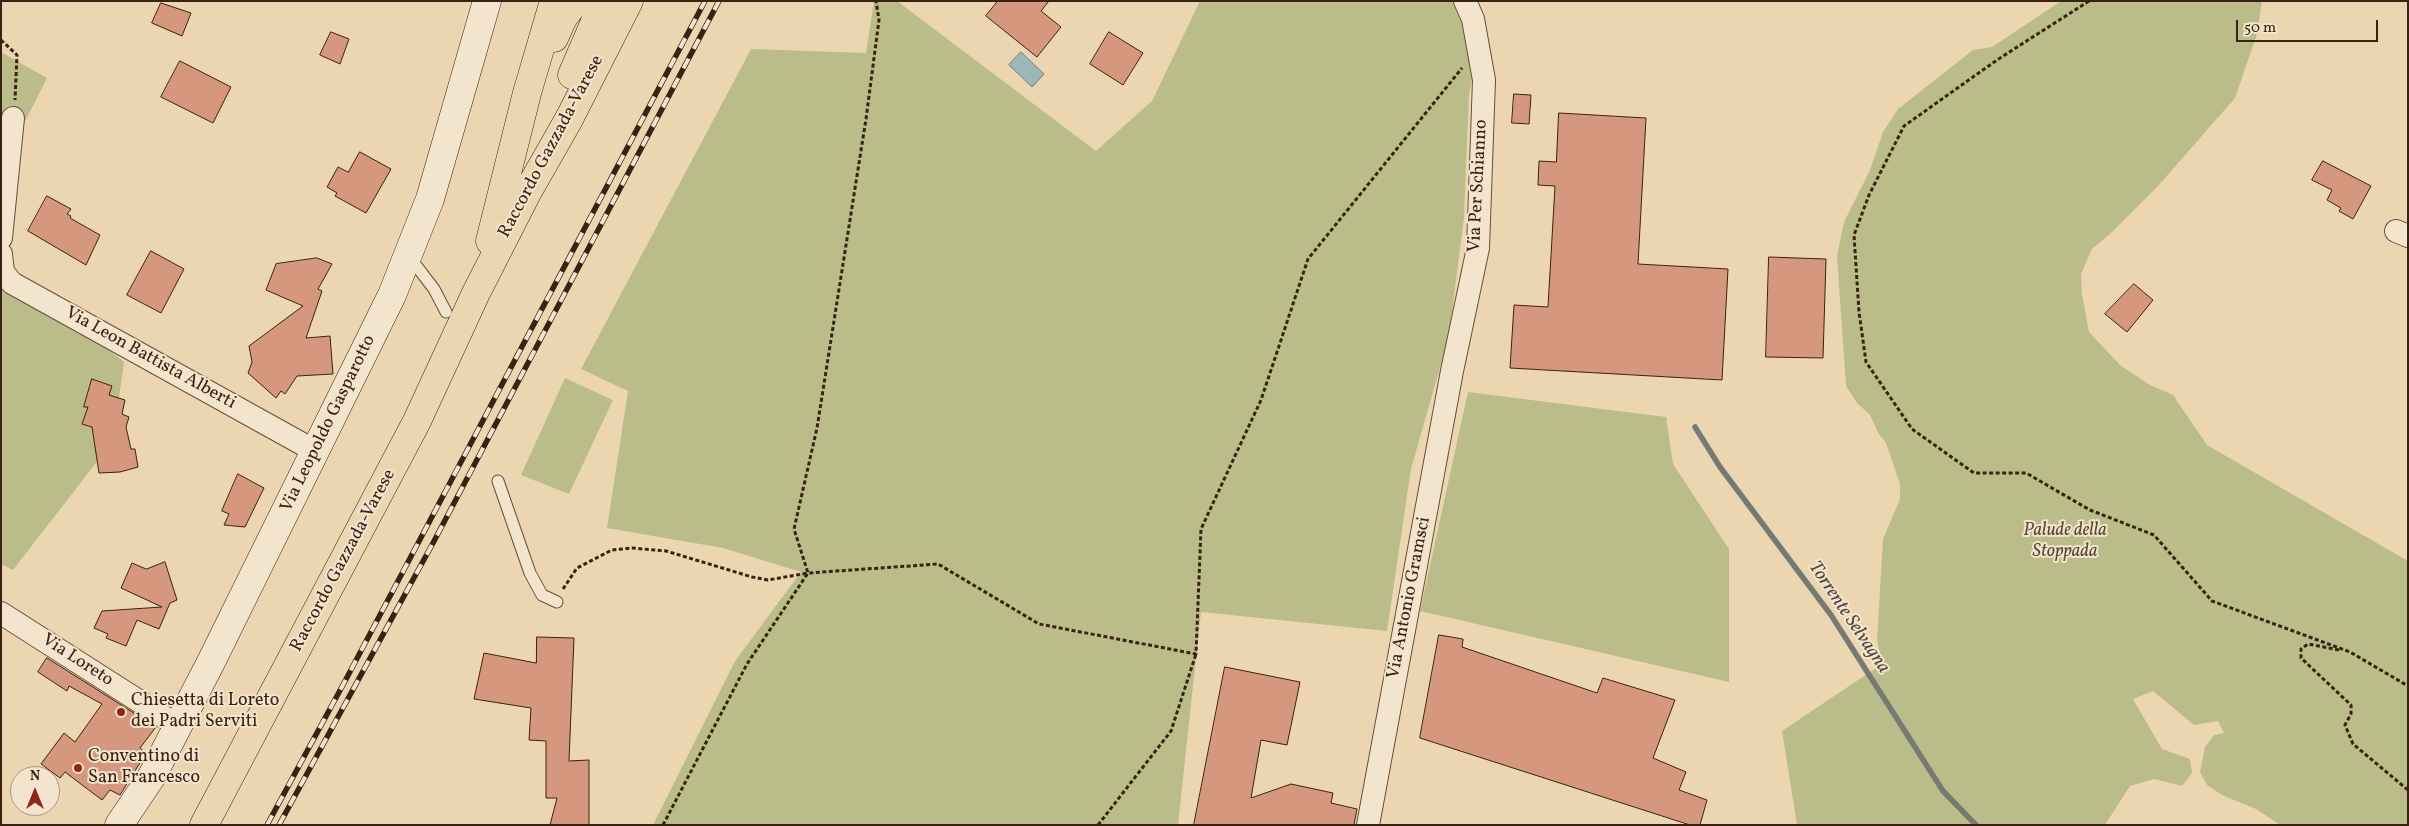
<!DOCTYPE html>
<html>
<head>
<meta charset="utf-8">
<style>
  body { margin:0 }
  #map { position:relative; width:2409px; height:826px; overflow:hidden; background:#ecd6b2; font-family:Vollkorn,serif }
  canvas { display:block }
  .frame { position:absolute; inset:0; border:2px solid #3a2212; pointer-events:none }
  .north { position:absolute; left:10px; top:766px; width:50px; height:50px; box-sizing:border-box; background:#f3e4cd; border:1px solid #a99682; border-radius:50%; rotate:0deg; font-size:14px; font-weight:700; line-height:20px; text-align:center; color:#3a2212 }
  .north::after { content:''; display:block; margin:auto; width:18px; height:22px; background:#8f2418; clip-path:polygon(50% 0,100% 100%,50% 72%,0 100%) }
  .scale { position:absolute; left:2236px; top:20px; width:142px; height:22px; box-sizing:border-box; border:2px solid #3a2212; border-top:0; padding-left:6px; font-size:15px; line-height:18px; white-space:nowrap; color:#3a2212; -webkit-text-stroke:4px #f3e4cd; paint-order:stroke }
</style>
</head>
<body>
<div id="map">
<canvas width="2409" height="826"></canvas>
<div class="frame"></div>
<div class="north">N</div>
<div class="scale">50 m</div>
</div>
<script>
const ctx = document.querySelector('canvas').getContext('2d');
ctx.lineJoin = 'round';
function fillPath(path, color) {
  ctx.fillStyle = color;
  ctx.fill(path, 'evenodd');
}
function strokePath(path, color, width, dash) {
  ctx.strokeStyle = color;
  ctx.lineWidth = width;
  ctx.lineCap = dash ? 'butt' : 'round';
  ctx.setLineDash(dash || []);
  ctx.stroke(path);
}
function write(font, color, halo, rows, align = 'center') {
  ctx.font = font + ' Vollkorn,serif';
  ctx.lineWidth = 4;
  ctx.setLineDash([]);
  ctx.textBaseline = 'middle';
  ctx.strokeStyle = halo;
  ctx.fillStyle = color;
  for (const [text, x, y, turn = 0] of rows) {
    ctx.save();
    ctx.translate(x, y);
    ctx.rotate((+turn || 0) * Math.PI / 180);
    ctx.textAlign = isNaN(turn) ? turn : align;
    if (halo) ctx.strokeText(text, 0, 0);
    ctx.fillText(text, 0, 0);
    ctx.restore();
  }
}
fillPath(new Path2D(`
  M874,1H897L1096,151L1152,101L1200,1H1453L1478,48L1469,94L1464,217L1449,336L1411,469L1387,631L1201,612L1178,825H653L735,661L801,572L723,548L607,528L628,391L581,369L751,49L866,53Z
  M2061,1H2262L2257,34L2235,98L2158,186L2111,233L2092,249L2081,274L2082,294L2089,332L2120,365L2150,385L2173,395L2207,445L2408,561V824L2280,825L2256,809L2222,795L2207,785L2200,772L2205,747L2214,735L2224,733L2218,721L2194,725L2153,691L2133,699L2162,749L2190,759L2192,773L2182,786L2154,779L2130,786L2105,825H1797L1782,731L1882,664L1877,640L1883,539L1900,499V484L1886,443L1879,434L1870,415L1857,403L1846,386L1837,255L1844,222L1870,170L1883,132L1898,109L1973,50L1992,47Z
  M1,52L47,78L1,169Z
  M1,252L14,276L124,362L113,441L13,570L1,564Z
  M565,378L613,400L569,494L521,475Z
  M1468,392L1666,417L1673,464L1729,549V682L1420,611Z`), '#babd8a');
const water = new Path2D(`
  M1021,52L1044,74L1032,87L1009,65Z`);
fillPath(water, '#9cb7b6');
strokePath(water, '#757b74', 1);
strokePath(new Path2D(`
  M1695,427L1720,467L1831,615L1943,791L1976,825`), '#757b74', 5.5);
const building = new Path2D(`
  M998,1H1049L1041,11L1061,27L1037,57L986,16Z
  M161,3L191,13L182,36L152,23Z
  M331,32L349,39L340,64L320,55Z
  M1109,32L1143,53L1123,85L1090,64Z
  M180,61L231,87L213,123L161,97Z
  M1514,94L1531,95L1529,124L1512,123Z
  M1559,113L1646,118L1638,264L1728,269L1722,380L1510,368L1514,305L1548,307L1555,186L1538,185L1539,161L1556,162Z
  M360,152L391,169L366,213L335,196L337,193L327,187L338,167L348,172Z
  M2323,161L2371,186L2353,219L2339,211L2341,208L2327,200L2332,190L2312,180Z
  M47,196L71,209L67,214L71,216L70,218L100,235L86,265L28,231Z
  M151,251L184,269L161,313L127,295Z
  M1769,257L1826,259L1823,358L1766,357Z
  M317,258L332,264L318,289L322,291L306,338L330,336L333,374L297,376L285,394L281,391L276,398L248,373L252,362L249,346L303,306L266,290L276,264Z
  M2134,284L2153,300L2127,332L2105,314Z
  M92,379L112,386L109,395L125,400L122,414L129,417L126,427L131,449H135L138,467L120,472L99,473L92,427L82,424L88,407H84Z
  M238,474L264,488L245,527L224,525L229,514L222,511Z
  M165,562L177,600L170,603L159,629L137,620L126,646L106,638L108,634L94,628L102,611L162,607L121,588L132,563L146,569Z
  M1439,635L1463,639L1462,647L1597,693L1603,678L1675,700L1653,758L1686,772L1679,790L1707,800L1700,825H1690L1420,738Z
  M537,637L574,638L569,761L589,760V825H550L557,798H546V741L529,740L531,708L474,699L484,653L536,663Z
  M47,658L156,727L140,748L146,753L120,795L110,790L102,800L65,772L60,778L41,764L64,733L75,742L102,704L69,686L67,691L38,672Z
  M1225,667L1300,682L1287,745L1261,740L1251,798L1291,784L1333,793L1331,803L1357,809L1354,825H1194Z`);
fillPath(building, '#d5977d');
strokePath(building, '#3a2212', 1);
const lane = new Path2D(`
  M408,255L434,289L446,312
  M498,481L530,573L542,595L557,602`);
const street = new Path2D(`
  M2396,231L2408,236
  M1,238L13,118
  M1,254L3,272L12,283L315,451
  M1,613L178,726
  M1368,825L1452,371L1478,248L1484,80L1473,19L1465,1`);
const secondary = new Path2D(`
  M119,825L152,776L211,662L392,295L430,199L487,1`);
const highway = new Path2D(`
  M554,38L563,18L576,1
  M572,75L604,1
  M490,241L527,93L554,1
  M204,825L417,421L476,293L528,191L569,119L629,1`);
strokePath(lane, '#664f3a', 13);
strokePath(street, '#664f3a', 24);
strokePath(secondary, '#3a2212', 29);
strokePath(highway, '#3a2212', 29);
strokePath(new Path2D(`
  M2089,1L1997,60L1904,126L1869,195L1854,235L1859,312L1866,362L1912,429L1974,473H2026L2090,510L2154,535L2212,601L2350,652L2408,686
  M1,40L17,55L15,100
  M563,589L577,568L612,550L632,548L666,551L752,577L768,580L808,573L794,529L817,428L866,119L879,20L876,1
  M2339,650L2308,644L2301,649V658L2351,705V714L2345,725L2353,744L2408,790
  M663,825L747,664L808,573L938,564L1039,624L1196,654L1201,529L1261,400L1308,259L1462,68
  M1098,825L1171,731L1196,654`), '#3a2212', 3, [4, 2.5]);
strokePath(lane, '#f3e4cd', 11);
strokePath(street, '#f3e4cd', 22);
strokePath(secondary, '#f3e4cd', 28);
strokePath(highway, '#ecd6b2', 28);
const rail = new Path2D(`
  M267,825L344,683L705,1
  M279,825L433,543L719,1`);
strokePath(rail, '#3a2212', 5.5);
strokePath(rail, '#f3e4cd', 4, [11]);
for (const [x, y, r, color] of [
  [121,712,5,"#8f2418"],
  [78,768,5,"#8f2418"]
]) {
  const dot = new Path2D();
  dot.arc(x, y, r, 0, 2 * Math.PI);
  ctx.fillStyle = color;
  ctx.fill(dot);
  strokePath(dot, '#f3e4cd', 2);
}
write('18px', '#3a2212', '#f3e4cd', [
  ["Raccordo Gazzada-Varese",552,147,-62],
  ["Via Per Schianno",1479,186,-87],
  ["Via Leon Battista Alberti",150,359,29],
  ["Via Leopoldo Gasparotto",329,424,-64],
  ["Raccordo Gazzada-Varese",344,561,-62],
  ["Via Antonio Gramsci",1410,598,-79],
  ["Via Loreto",77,661,33]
]);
write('italic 18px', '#5a4930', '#f3e4cd', [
  ["Palude della",2065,532],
  ["Stoppada",2065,553]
]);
write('18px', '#3a2212', '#f3e4cd', [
  ["Chiesetta di Loreto",131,702],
  ["dei Padri Serviti",131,723],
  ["Conventino di",88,758],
  ["San Francesco",88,779]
], 'left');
write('italic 19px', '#52473b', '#f3e4cd', [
  ["Torrente Selvagna",1848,618,56]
]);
</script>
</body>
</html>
